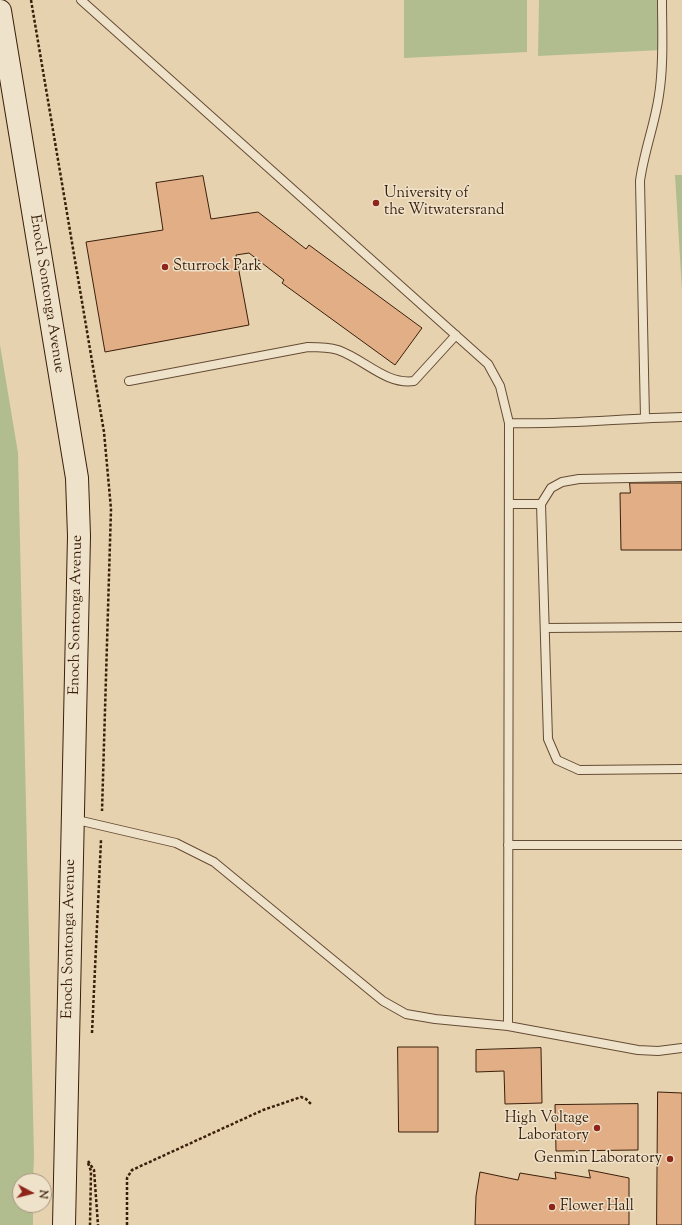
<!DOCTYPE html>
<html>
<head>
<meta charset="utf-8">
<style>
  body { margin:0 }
  #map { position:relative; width:682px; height:1225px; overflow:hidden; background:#e7d2af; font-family:"Sorts Mill Goudy",serif }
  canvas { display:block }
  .north { position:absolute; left:12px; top:1173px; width:40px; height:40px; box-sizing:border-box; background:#efe2cb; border:1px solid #a7947e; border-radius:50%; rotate:97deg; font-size:11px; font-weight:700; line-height:16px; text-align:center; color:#3a1f0b }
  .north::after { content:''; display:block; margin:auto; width:14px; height:18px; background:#8f2418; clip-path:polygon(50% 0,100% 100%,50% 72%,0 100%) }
</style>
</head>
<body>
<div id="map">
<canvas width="682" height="1225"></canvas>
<div class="north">N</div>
</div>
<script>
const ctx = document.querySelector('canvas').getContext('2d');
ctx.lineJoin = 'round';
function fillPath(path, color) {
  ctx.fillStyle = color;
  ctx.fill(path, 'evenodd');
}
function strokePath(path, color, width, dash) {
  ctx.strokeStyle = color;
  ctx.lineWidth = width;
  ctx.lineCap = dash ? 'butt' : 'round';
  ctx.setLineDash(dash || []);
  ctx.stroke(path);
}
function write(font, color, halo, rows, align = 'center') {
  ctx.font = font + ' "Sorts Mill Goudy",serif';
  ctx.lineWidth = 3;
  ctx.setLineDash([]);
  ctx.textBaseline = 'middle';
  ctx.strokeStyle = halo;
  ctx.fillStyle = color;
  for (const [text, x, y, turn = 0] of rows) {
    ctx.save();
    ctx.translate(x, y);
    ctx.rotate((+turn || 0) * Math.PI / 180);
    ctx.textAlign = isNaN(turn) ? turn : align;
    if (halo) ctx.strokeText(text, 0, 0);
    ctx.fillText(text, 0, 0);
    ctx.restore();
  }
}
fillPath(new Path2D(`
  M404,0H527V52L404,58Z
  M539,0H662V50L538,56Z
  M675,175H682V291Z
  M0,345L18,453L34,1157L33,1181H20V1205H33V1225H0Z`), '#b1bd8f');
const building = new Path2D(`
  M203,176L211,219L258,212L306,249L309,245L422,328L395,365L282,283L284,280L249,253L236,255L249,325L105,352L86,242L163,230L156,183Z
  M630,483H682V550H621L620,493H630Z
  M398,1047H438V1132H399Z
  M541,1048L542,1103L505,1104L504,1071L476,1072V1050Z
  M658,1092L682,1093V1225H657Z
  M638,1104V1150L556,1151L555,1105Z
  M589,1170L629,1178V1225H475L476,1196L480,1172L518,1180L520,1173L556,1179L555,1172L590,1178Z`);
fillPath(building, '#e1ae86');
strokePath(building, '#3a1f0b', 1);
const service = new Path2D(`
  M81,0L488,364L500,386L509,423L508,1026
  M129,381L308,347C318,347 328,347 338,350C364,359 386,385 414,381L456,335
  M645,418L640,181C644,151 655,124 659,95C664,64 662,31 662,0
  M509,423C567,425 624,418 682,417
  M509,504H541L548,739L557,760L579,770L682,769
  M541,504L551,488L562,482L579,479L682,477
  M545,628L682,627
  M73,819L176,843L214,862L383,1001L406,1014L435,1019L508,1026L638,1050L658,1051L682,1048
  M508,845H682`);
const secondary = new Path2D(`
  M0,11L77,478L79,536L64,1225`);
strokePath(service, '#654c34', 10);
strokePath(secondary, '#3a1f0b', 24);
strokePath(new Path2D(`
  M31,0L104,432L111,509L102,811
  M92,1033L101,840
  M88,1161L94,1170L98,1225
  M88,1163L91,1171L90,1225
  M127,1225V1178L132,1170L263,1110L301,1097L306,1099L311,1104`), '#3a1f0b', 2.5, [3, 2]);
strokePath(service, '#efe2cb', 8);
strokePath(secondary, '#efe2cb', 22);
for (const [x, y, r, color] of [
  [376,203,4,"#8f2418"],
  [165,267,4,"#8f2418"],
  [597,1128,4,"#8f2418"],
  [670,1159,4,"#8f2418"],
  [552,1207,4,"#8f2418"]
]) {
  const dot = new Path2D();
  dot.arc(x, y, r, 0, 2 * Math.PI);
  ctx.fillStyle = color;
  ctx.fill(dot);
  strokePath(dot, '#efe2cb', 1.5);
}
write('15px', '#3a1f0b', '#efe2cb', [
  ["University of",384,194],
  ["the Witwatersrand",384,211],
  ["Sturrock Park",173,267],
  ["High Voltage",589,1119,"right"],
  ["Laboratory",589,1136,"right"],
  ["Genmin Laboratory",662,1159,"right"],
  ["Flower Hall",560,1207]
], 'left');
write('15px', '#3a1f0b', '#efe2cb', [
  ["Enoch Sontonga Avenue",46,294,81],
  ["Enoch Sontonga Avenue",77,615,-89],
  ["Enoch Sontonga Avenue",70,939,-89]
]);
</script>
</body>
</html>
